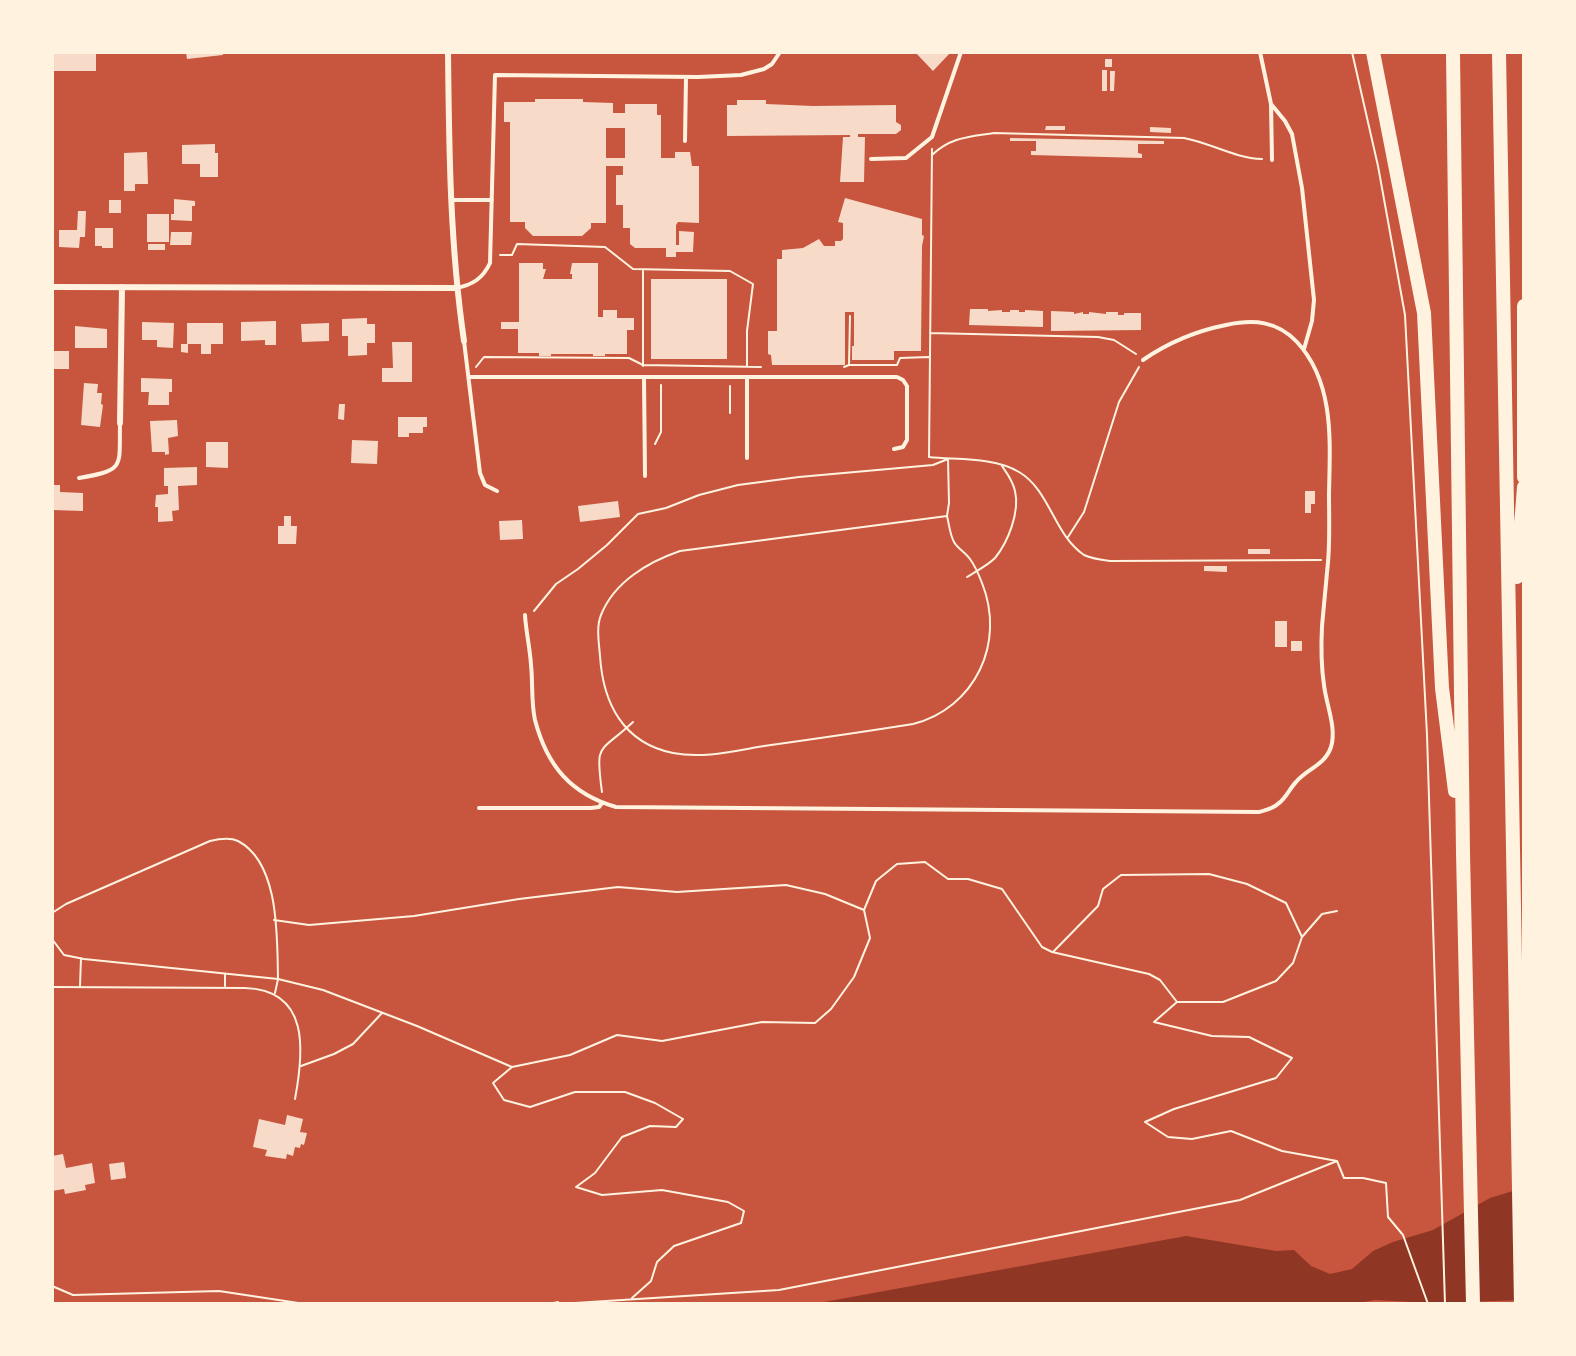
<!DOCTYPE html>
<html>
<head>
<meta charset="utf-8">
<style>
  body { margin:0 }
  #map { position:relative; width:1576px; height:1356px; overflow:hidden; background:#c8553d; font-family:"Playfair Display",serif }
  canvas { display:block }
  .frame { position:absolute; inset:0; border:54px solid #fff3e0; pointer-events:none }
</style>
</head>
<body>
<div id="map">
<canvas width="1576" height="1356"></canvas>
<div class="frame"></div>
</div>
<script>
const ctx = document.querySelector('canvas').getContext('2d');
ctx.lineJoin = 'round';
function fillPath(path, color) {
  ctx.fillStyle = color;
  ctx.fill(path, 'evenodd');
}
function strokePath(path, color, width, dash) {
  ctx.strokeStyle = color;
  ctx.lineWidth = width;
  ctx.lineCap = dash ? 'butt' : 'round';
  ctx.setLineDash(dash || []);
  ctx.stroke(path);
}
fillPath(new Path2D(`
  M1523,1188V1300L1431,1303L1375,1300L1353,1304H813L1186,1236L1276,1251L1294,1250L1311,1266L1330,1274L1352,1269L1373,1251L1393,1242L1433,1230L1490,1198Z`), '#8f3625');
fillPath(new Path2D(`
  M52,52H96V71H52Z
  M186,52H223V55L187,59Z
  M915,52H951L933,71Z
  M1105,59H1112V67H1105Z
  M1102,70H1107V91H1102Z
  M1110,71H1115L1114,91H1110Z
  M535,99H583V102L613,103V113H625V104H657V115H661V158H675V152H690L692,166H699V223L678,222L676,225V245H679V231L694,232L693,252H676V257H666V248H635L630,244V228H623V205H616V175H623V166H606V223H591V228L582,236H533L525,228V222H510V122H504V102H535ZM606,128H625V158H606Z
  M737,100H766V104L813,106L896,105V122L901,125V130L896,134H858V137H865L864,182H840L843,137H850V135L727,136V105H737Z
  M1046,126H1065V130H1045Z
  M1150,127L1171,128V133L1150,132Z
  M1010,138L1164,141V144H1138V153L1142,154V158L1031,155V151H1036V141H1010Z
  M215,144V153H218V177H200V164H182V145Z
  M147,152L148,184H135V191H124V153Z
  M845,198L922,219V235L924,236L922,246L921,351H894V360H852V346H854V312H845V365H772L771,355L768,354V331H777V259H782V250L803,248L819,239L824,246H835V241H841L843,239V223L838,222Z
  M174,199L195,201V206H192V221L171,220V214H174Z
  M109,200H121V213H109Z
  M78,211H86L85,237H80L79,248L59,247V230H77Z
  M147,214H169V242H147Z
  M95,228H113V248H102V246H95Z
  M171,232H192L191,245H170Z
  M148,244H165V250H148Z
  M519,263H543V269H546L543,279H572V274H570L572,263H598V317H603V310H617V318H634V330H627V354H605V356H593V354H551V356H539V353H518V329H501V322H519Z
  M651,279H727V359H651Z
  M970,309H988V311L1002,310V312H1010V310H1019V312H1025V310L1043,311V327L969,325Z
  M1051,311L1074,312V314L1083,312V314H1089V312L1106,314V312H1118V315H1124V313H1141V330L1051,331Z
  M367,318V324H375V343H367V355L348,356V336H342V319Z
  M276,321V345H265V340L241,341V322Z
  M142,322L174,323L173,348L157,347V340H142Z
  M187,323H223V344H211V354H201V344H187Z
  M329,323V341L302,342L301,324Z
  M75,326L107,329V348H75Z
  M392,342H412V382H382V368H393Z
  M181,344H188V353L181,352Z
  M52,351H69V369H52Z
  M141,378L172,379V392H169V405H148L149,392H141Z
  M84,383L98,384L97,393H102L101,404L103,405L100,427L81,425Z
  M339,404H345L344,420L338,419Z
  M398,417H427V427H423V433H409V437H398Z
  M177,420L178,436L168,438L169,454L165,455V452H152L150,421Z
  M352,440L378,441L377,464L351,463Z
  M206,442H228V468L206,467Z
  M197,467V485L178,486L179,510L172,511L173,521L158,522V507H155L156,495L168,494V486H164V468Z
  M52,485H60V492L83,493V511L52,510Z
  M1305,491H1315V504H1311V513H1305Z
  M618,501L620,517L580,522L578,506Z
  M284,516H291V526H297L296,544H278V526H284Z
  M522,520L523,539L500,540L499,521Z
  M1248,549H1270V554H1248Z
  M1204,566H1227V572L1204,571Z
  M1275,621H1287V647H1275Z
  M1291,641H1302V651H1291Z
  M287,1115L303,1119L300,1132L307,1133L304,1145L301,1144L300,1148L295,1147L293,1156L287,1154L286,1159L265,1156L267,1150L253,1147L259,1119L285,1125Z
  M63,1154L66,1168L92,1163L95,1183L85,1185L86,1190L65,1194L64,1189L52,1191V1156Z
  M124,1162L126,1178L111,1180L109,1164Z`), '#f7dbc8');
strokePath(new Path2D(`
  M1352,52L1378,166L1405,315L1427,735L1445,1304
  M932,149L929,457C957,460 994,457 1019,472C1050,490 1054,535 1084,555C1092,559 1102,560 1111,561L1321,560
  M932,155C951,137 969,137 994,133L1184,138C1211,143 1234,158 1262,159
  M500,255H512L517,244L605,247L633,269L730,271L753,284L747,331V367
  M643,270V366
  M930,333L1098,337L1114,340L1136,354
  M849,365L850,316
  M476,367L484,357L629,358L643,365L761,367
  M844,367L849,365H897L900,358L929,357
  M730,386V413
  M655,444L661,432V385
  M947,516C949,524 950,535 954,542C958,549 965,552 970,559C975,566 979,575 982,583C1006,643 975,708 913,724C863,732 814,739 764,746C734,751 703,759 673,753C623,743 603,703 600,656C599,643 596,627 601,615C614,582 648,562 680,551Z
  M1068,537L1084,512L1119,402L1139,367
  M967,577C976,571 987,566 995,558C1008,542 1020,512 1015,491C1013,481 1007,473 1002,466
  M534,611L556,584L578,569L607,545L638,514L666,508L699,495L738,485L799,477L933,465L948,459L949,503L947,516
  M602,792C595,741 599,754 633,722
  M52,913L66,904L210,841C218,839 230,837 238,841C280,863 277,938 278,979L84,959L64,955L52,939
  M274,920L309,925L414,916L519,899L618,887L677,892L786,885L825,894L864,910
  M1302,937L1322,914L1337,911
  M1053,952L1098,906L1103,889L1121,875L1209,874L1247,884L1286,903L1302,937L1293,963L1276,981L1223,1002H1177
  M80,986L81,958
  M225,986V974
  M52,987L245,988C310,990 304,1051 295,1099
  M275,993L278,979L323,990L417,1026L512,1067
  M301,1066L334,1054L353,1044L382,1013
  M52,1286L73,1295L219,1291L305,1304
  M632,1298L651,1281L657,1262L674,1246L741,1223L744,1211L728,1202L662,1190L602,1195L576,1187L595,1173L622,1137L650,1126L676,1127L683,1119L655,1103L625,1092H575L530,1107L504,1100L493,1083L512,1067L570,1055L617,1035L662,1041L762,1022L815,1023L831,1009L854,977L870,938L864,910L876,881L897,864L925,862L948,879H968L1002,889L1042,947L1052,952L1149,974L1160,980L1177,1002L1154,1022L1212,1036L1249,1037L1292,1058L1276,1078L1174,1109L1145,1122L1168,1137L1192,1139L1231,1131L1282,1151L1337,1161
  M549,1304L558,1302
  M559,1304L779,1290L1240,1200L1337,1161L1344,1178H1363L1386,1183L1388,1217L1403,1235L1428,1304`), '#fff3e0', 2);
strokePath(new Path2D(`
  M1260,52L1271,104L1272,160
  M1271,104L1285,121L1292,134L1302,188L1314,300L1312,321L1304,349
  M685,141L686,77
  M871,159L906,158L932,137L961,52
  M451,200H492
  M456,288C473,285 483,278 490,263L495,75L698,77L741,75L764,69L772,64L780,52
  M464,341L480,473L485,485L497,491
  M469,377H897L903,380L907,386V440L903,447L894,449
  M644,377L645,476
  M747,458V377
  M79,478C126,470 119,467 120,423
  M525,615C526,632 530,648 531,665C533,683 531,702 535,720C547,766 571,794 616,807L1259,812C1266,810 1273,809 1279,803C1286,798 1290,788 1296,782C1307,769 1325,765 1331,747C1337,728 1326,704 1324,685C1321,665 1321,645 1322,626C1324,604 1326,583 1328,562C1330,540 1329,517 1329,494C1330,442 1335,383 1297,342C1277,321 1254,319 1226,325C1196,331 1169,342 1143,360
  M479,808H591L599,807L602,803`), '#fff3e0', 4);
strokePath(new Path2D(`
  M448,52C449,149 450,245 464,341
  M52,287L456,288
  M120,423L122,287`), '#fff3e0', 6);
strokePath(new Path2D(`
  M1373,52L1424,313L1442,688L1455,791
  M1453,52L1463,853L1473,1304
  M1499,52L1521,1304
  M1524,306V477
  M1517,577L1524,487`), '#fff3e0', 14);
</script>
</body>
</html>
